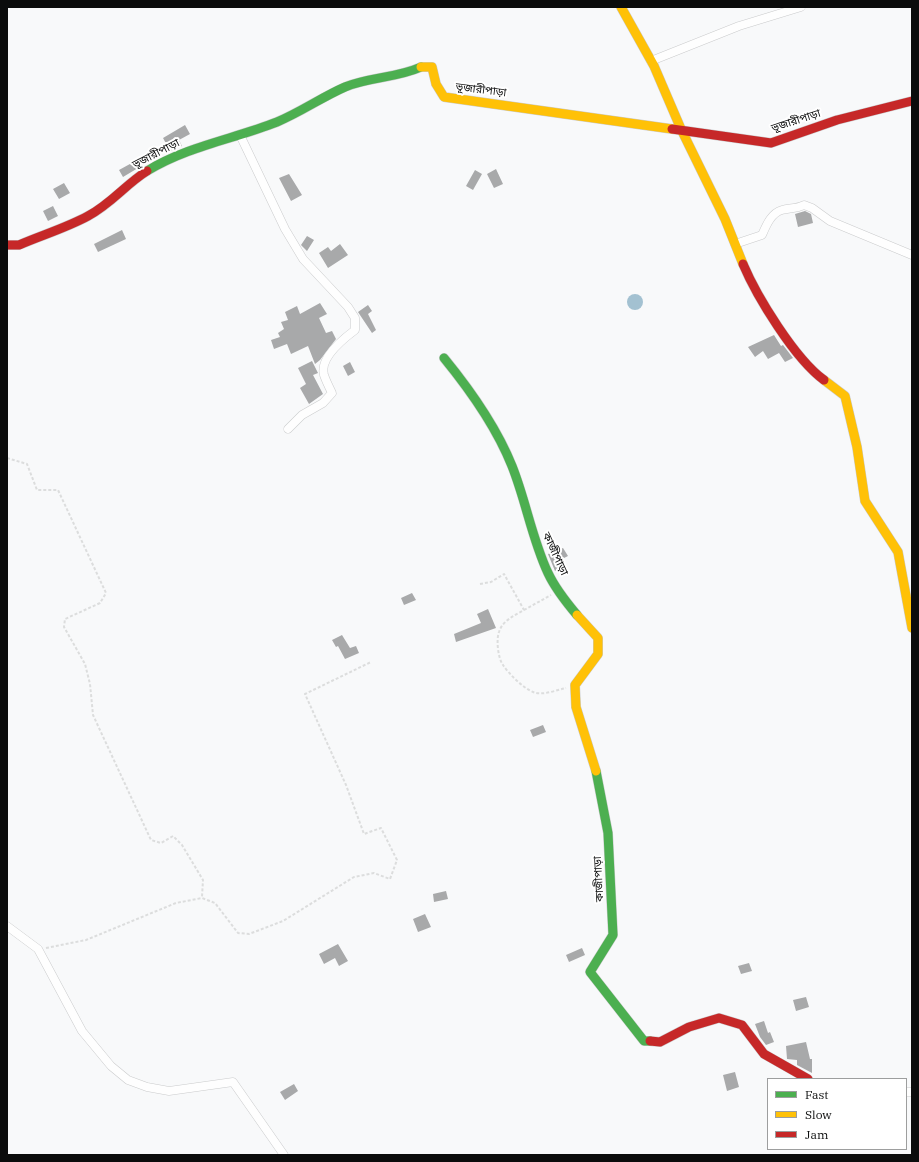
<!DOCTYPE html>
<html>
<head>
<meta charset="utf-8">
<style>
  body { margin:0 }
  #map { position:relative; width:919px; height:1162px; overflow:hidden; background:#f8f9fa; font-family:"IBM Plex Serif",serif }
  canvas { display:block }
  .frame { position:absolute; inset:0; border:8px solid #0b0c0c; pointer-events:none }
  .legend { position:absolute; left:767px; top:1078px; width:140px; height:72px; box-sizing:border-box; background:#fff; border:1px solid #9d9e9e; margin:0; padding:5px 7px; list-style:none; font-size:12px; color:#0b0c0c }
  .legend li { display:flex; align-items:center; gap:8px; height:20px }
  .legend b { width:20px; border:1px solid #9d9e9e }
</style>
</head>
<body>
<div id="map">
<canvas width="919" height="1162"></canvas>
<div class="frame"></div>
<ul class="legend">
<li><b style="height:5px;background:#4caf50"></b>Fast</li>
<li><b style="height:5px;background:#ffc107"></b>Slow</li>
<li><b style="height:5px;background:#c62828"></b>Jam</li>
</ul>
</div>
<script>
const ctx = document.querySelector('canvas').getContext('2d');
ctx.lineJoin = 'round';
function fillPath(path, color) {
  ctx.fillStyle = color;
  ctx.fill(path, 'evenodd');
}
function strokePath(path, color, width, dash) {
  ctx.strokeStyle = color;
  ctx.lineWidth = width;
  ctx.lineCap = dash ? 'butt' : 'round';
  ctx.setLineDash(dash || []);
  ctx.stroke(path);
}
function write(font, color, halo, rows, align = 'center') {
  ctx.font = font + ' "IBM Plex Serif","Noto Sans Bengali",serif';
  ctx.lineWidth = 4;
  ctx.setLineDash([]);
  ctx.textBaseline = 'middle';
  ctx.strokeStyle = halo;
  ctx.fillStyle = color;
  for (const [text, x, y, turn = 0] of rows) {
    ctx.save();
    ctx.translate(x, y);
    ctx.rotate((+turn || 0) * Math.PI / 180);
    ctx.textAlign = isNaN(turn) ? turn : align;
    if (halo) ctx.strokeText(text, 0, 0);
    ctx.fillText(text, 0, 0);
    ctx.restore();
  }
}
fillPath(new Path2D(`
  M627 302a8 8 0 1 1 16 0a8 8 0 1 1-16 0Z`), '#a3c1d1');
fillPath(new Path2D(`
  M185,125L190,134L179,140L182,146L170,151L163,138Z
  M139,159L143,165L123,177L119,170Z
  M496,169L503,184L494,188L487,174Z
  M475,170L482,174L473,190L466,186Z
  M289,174L302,195L291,201L279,178Z
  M64,183L70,193L59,199L53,189Z
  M53,206L58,216L48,221L43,211Z
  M805,211L811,214L813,223L798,227L795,214Z
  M122,230L126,239L98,252L94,244Z
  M307,236L314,240L307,251L301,245Z
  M340,244L348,255L328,268L319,253L328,247L331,251Z
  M320,303L327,314L319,318L326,333L332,331L336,339L320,360L315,364L308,346L291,354L287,344L274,349L271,340L280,337L278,333L284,329L281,322L288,320L285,312L297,306L300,314Z
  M368,305L372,311L368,314L376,330L372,333L358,312Z
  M774,335L781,346L783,345L793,358L785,362L779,353L768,359L763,351L755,357L748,347Z
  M312,361L318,373L313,375L323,394L309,404L300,388L306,384L298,368Z
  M350,362L355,372L348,376L343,366Z
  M563,548L568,556L556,562L560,569L555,571L548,554Z
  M412,593L416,600L404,605L401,598Z
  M488,609L496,628L456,642L454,634L481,623L477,614Z
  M342,635L350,648L356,646L359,653L345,659L338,646L336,647L332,640Z
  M543,725L546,732L533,737L530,730Z
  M446,891L448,899L434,902L433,894Z
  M425,914L431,927L418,932L413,919Z
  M338,944L348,961L339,966L335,958L324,964L319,954Z
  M582,948L585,955L569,962L566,955Z
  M749,963L752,971L741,974L738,966Z
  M806,997L809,1007L796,1011L793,1000Z
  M764,1021L768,1033L770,1032L774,1042L766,1045L760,1037L755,1024Z
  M806,1042L810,1059H812V1073L797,1065V1060L787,1059L786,1046Z
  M735,1072L739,1087L727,1091L723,1075Z
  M294,1084L298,1091L285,1100L280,1092Z`), '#a8a9aa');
const street = new Path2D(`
  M651,61L739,26L801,7
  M240,135L285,229L303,259L348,307L355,318V330C343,339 319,358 324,375C326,381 329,387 332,393L323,403L302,415L288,429
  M735,244L762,235C766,226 771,213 782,210C789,208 796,209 804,205L812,208L830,221L912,255
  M7,926L38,949L82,1031L111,1066L128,1080L147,1087L169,1091L233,1082L284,1155
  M906,1092H912`);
const fast = new Path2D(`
  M147,171C188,146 234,139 277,122C301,112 322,97 345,87C369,77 397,78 421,67
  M444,358C471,391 496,426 512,466C526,501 532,539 548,573C555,588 566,602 577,615
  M596,771L608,833L613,935L590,972L644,1041H650`);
const slow = new Path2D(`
  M621,7L654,66L681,129L725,219L743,264
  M421,67H432L436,84L444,97L672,129
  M824,380L845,396L857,447L865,501L898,552L912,628
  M577,615L598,638V654L575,685L576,707L596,771`);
const jam = new Path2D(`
  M672,129L771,143L837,120L912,101
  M7,245H19C42,235 66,228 88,216C111,204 126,184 147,171
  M743,264C757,297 795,359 824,380
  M650,1041L660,1042L689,1027L719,1018L742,1025L764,1054L808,1079`);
strokePath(street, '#cacbcc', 9);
strokePath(fast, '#cacbcc', 10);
strokePath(slow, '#cacbcc', 10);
strokePath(jam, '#cacbcc', 10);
strokePath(new Path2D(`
  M7,458L27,464L37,490H58L106,593L100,603L65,619L64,627L85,664L90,684L93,715L151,840L161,843L173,836L182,845L203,880L202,897
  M480,584L491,582L504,574L524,610C515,615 502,621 499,632C496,640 498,658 503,665C509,674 523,688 533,692C543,696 556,690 566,688
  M524,610L551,595
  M46,948L86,940L176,903L202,898L215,903L238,933L249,934L283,921L354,877L374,873L390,879L397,860L381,828L364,834L346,785L305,694L371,662`), '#dcdddd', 2, [3, 2]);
strokePath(street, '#fefefe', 8);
strokePath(fast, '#4caf50', 9);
strokePath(slow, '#ffc107', 9);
strokePath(jam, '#c62828', 9);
write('11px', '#0b0c0c', '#fff', [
  ["ভূজারীপাড়া",481,90,7],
  ["ভূজারীপাড়া",796,121,-18],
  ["ভূজারীপাড়া",156,154,-27],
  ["কাজীপাড়া",555,554,65],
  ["কাজীপাড়া",599,879,-93]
]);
</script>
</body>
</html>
